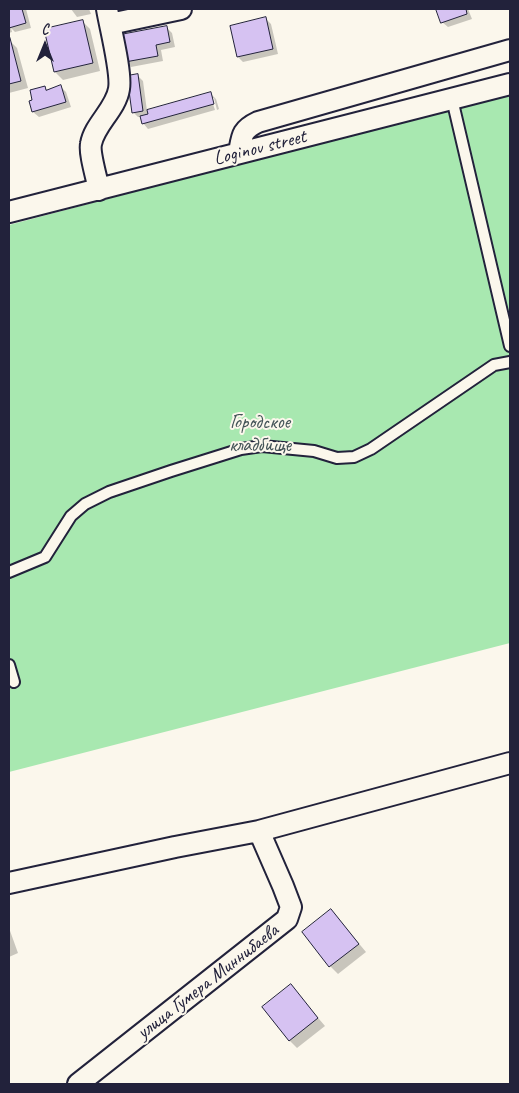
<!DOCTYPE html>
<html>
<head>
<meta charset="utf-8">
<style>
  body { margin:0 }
  #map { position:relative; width:519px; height:1093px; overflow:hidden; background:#fbf7ec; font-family:Caveat,sans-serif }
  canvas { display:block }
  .frame { position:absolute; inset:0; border:10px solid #22223b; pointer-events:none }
  .north { position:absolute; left:20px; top:20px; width:50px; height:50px; -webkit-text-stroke:4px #fbf7ec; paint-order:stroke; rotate:0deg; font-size:14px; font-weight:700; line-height:20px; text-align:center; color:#22223b }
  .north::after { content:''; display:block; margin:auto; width:18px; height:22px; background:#22223b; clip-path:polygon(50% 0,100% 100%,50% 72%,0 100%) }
</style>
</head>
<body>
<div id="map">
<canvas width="519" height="1093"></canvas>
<div class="frame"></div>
<div class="north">С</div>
</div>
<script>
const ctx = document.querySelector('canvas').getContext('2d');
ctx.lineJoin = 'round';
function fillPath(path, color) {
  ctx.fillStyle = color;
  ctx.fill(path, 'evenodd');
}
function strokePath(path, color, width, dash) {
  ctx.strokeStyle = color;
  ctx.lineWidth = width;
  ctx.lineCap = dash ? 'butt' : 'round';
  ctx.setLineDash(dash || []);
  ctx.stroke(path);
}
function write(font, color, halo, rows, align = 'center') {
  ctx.font = font + ' Caveat,sans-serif';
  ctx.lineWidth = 4;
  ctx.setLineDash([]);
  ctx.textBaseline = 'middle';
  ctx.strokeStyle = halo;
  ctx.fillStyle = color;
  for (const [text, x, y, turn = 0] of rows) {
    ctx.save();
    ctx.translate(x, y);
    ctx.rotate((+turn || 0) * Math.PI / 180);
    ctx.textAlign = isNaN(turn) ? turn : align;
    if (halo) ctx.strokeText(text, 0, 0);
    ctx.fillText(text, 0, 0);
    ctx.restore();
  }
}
fillPath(new Path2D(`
  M510,92V643L9,772V225Z`), '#a8e8b0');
fillPath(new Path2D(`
  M9,9H26L31,28L15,32L11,28L12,32L9,33Z
  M71,9H89L91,14L77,17Z
  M438,9H468L472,19L448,27L442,22Z
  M266,19L271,24L278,54L243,62L238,57L231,27Z
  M82,21L90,29L100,71L63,80L55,72Z
  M166,27L172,33L175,47L161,50L163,61L131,67L126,62Z
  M9,40L17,48L28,88L9,93Z
  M138,76L143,81L147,111L211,94L216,99L219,109L217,110L214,98H211L215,110L148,129L143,123L141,117H138L133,112Z
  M44,87L48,91L61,87L66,92L71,107L39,117L33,112Z
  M331,910L366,952L338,974L330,966Z
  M9,928L18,953L9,957Z
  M291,986L325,1026L297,1048L289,1040Z`), '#0003');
const building = new Path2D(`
  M9,9H22L26,23L9,28Z
  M436,9H466L467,14L441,23Z
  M266,17L273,49L237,57L230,26Z
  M83,20L93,63L54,72L44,29Z
  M167,26L170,42L156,45L158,56L125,62L120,35Z
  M10,38L21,81L9,84V39Z
  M138,74L143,111L132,113L127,76Z
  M61,85L66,102L32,112L29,101L32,100L30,90L45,86L46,90Z
  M211,92L214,104L142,124L140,116L148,114L147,110Z
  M331,909L359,944L329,967L302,932Z
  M291,984L318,1018L289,1041L262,1007Z`);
fillPath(building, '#d6c2f2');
strokePath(building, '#22223b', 1);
const service = new Path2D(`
  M452,99L510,346
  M9,572L45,557L71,516L85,504L109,492L171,471L241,449L262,446L314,451L337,458L354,457L371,449L494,365L510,362
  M9,665L14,682`);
const minor = new Path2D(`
  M110,24L181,9
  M239,153C242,136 241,130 258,122L510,50
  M99,190C97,179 89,153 91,144C94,125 116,109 119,89C122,73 110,27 107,9
  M9,212L510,84
  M9,883L175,847L259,831L510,763
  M78,1084L287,919L291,907L283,886L259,831`);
strokePath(service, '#22223b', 14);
strokePath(minor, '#22223b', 24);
strokePath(service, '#fbf7ec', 10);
strokePath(minor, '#fbf7ec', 20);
write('20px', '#22223b', '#fbf7ec', [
  ["Loginov street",260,148,-14],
  ["улица Гумера Миннибаева",208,982,-38]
]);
write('20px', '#445458', '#fbf7ec', [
  ["Городское",260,423],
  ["кладбище",260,446]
]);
</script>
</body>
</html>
